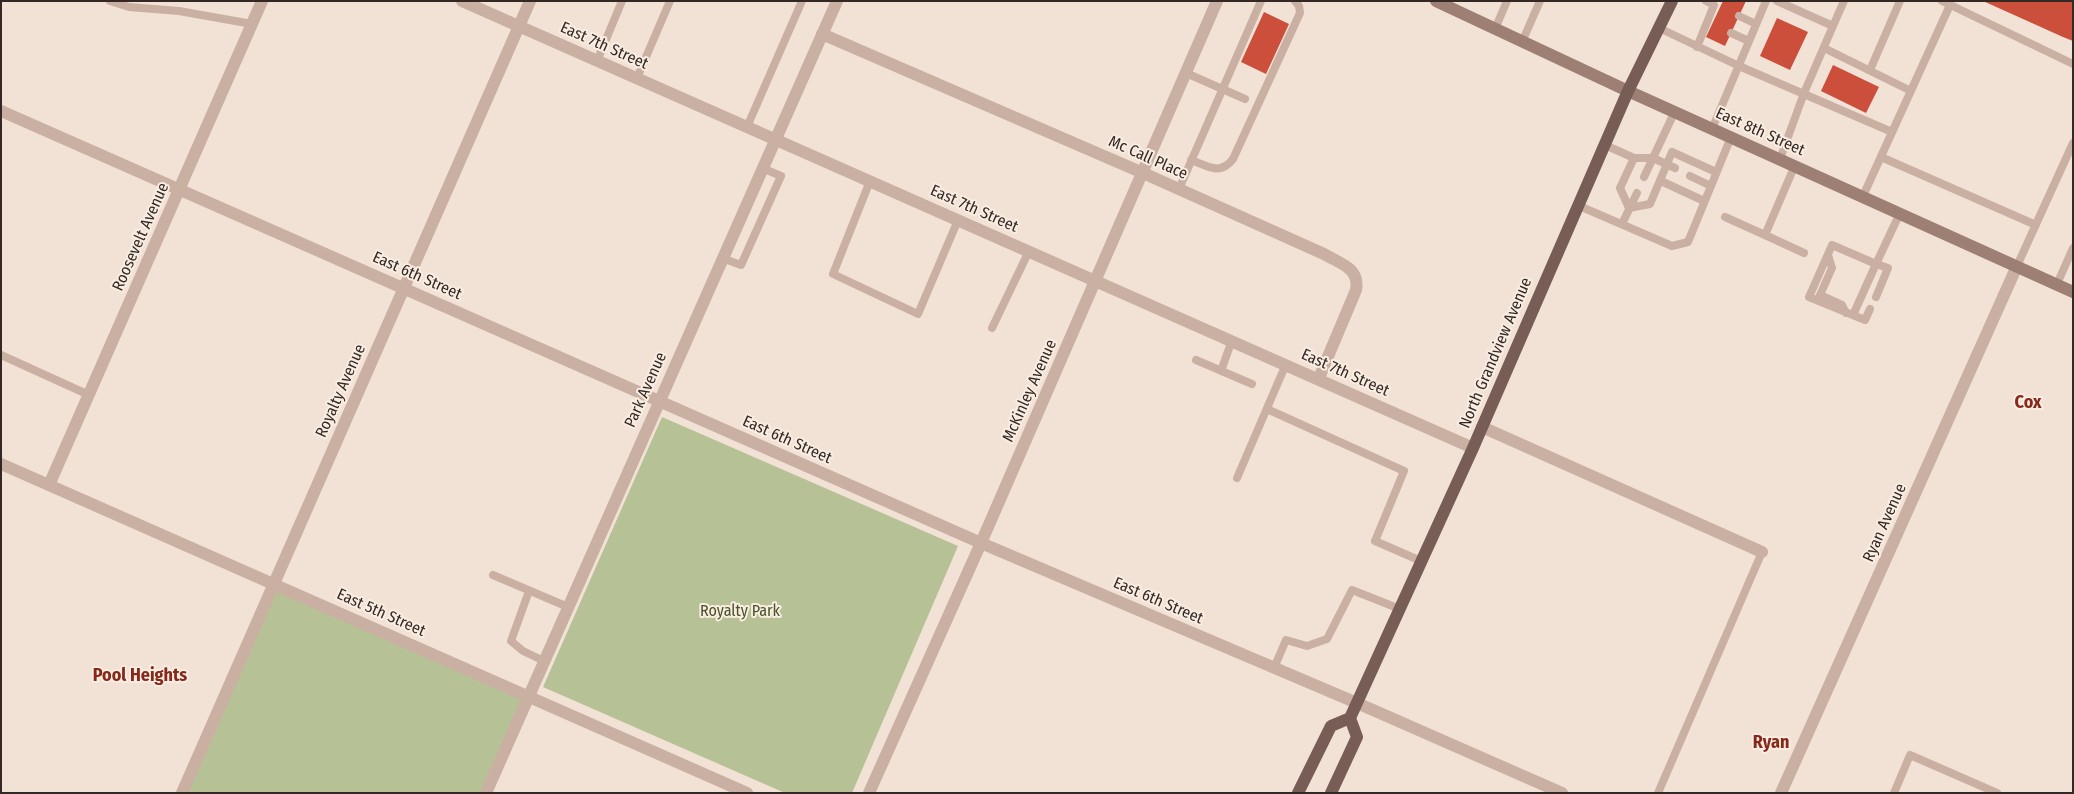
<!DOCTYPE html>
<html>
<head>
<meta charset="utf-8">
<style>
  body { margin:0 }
  #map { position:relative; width:2074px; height:794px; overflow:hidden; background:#f2e2d6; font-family:"Fira Sans Condensed",sans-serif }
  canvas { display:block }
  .frame { position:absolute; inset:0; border:2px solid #342825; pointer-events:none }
</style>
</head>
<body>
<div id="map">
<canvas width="2074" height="794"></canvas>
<div class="frame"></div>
</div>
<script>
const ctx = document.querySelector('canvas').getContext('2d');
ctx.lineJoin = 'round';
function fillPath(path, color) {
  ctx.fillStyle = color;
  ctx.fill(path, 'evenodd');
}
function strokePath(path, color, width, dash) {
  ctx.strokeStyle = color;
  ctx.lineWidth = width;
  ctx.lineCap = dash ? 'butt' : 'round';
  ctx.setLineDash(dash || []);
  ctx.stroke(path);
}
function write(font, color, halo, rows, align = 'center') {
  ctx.font = font + ' "Fira Sans Condensed",sans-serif';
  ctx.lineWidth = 4;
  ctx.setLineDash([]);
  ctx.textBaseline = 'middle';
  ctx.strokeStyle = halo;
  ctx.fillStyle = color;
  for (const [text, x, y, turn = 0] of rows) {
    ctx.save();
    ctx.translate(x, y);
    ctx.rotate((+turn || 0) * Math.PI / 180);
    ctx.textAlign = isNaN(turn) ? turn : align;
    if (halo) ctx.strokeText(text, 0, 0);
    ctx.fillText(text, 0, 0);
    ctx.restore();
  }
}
fillPath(new Path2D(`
  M662,417L958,546L852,793H785L543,687Z
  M274,584L528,696L486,793H182Z`), '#b7c196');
fillPath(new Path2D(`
  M1723,1H1746L1725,46L1706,37Z
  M1983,1H2073V41L2063,37Z
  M1264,12L1289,24L1266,74L1241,62Z
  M1777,18L1808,32L1790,70L1760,56Z
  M1833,65L1879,87L1866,113L1821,91Z`), '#cb4f3b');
strokePath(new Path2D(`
  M110,1L129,7L179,11L252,24
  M1777,1L1833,26L1804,93L1780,159
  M1942,1L2073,64
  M1739,16L1756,24
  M1833,26L1844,1
  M1659,28L1739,66L1892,132
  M1495,29L1507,1
  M1731,33L1749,41
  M1522,42L1540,1
  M1697,47L1714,5L1706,1
  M1824,48L1911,91
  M597,61L622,1
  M1870,70L1900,1
  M1186,73L1245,99
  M637,78L670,1
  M747,127L802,1
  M1712,129L1766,1
  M1605,145L1634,158H1653L1675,168
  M1881,157L2036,225
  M1634,158L1620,188L1629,208L1650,204L1672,152L1716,172
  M1191,160C1208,166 1220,176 1233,159L1300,13L1299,6L1295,1
  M1795,165L1765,235L1804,253
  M1644,177L1675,111
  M870,181L833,274L918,314L958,220
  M1661,181L1704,201
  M1711,186L1731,137
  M1179,189L1261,1
  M1863,196L1950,5
  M1577,205L1672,246L1688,242L1711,186L1690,176
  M1725,217L1765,235
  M1622,224L1637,193
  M1828,255L1832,268L1820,295L1842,305L1846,313
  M722,258L741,265L781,176L762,168
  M2017,266L2073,143
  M2057,284L2073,248
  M1870,309L1865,320L1809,297L1832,245L1876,264L1900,213
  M1853,315L1876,264L1888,268L1876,297
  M992,328L1029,251
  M1,355L89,395
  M1196,360L1252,384
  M1221,371L1232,340
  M1267,409L1404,471L1375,541L1421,561
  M1237,478L1286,364
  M493,575L568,607
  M529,591L511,641L523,651L544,661
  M1274,668L1286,640L1307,646L1327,639L1352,590L1400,609
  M1658,793L1762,552
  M1894,793L1910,755L1997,793`), '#cab0a2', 8);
strokePath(new Path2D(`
  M822,34L1143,173L1324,254C1341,264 1360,268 1356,290L1319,378
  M1,111L981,543L1357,703L1562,793
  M1482,427L1762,552
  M1,464L747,793
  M49,485L262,1
  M182,793L530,1
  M486,793L837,1
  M869,793L981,543L1217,1
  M1781,793L2017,266`), '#cab0a2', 12);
strokePath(new Path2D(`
  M462,1L1473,448`), '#cab0a2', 12);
strokePath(new Path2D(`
  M1436,1L1628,91L2073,292`), '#9d7f74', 12);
strokePath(new Path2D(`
  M1298,793L1331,726L1350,718
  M1331,793L1357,737L1350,718L1473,448L1628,91L1672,1`), '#775d55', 12);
write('16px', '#342825', '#f9ede2', [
  ["East 7th Street",604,46,24],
  ["East 8th Street",1760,132,24],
  ["Mc Call Place",1148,158,24],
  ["East 7th Street",974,209,24],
  ["Roosevelt Avenue",141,237,-66],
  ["East 6th Street",417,276,24],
  ["North Grandview Avenue",1496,353,-67],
  ["East 7th Street",1345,373,24],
  ["Park Avenue",646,390,-66],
  ["Royalty Avenue",341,391,-66],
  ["McKinley Avenue",1030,391,-66],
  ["East 6th Street",787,440,24],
  ["Ryan Avenue",1885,523,-66],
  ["East 6th Street",1158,601,23],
  ["East 5th Street",381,613,24]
]);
write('16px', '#485328', '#f9ede2', [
  ["Royalty Park",740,612]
]);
write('bold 18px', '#86291b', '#f9ede2', [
  ["Cox",2028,403],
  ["Pool Heights",140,676],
  ["Ryan",1771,743]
]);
</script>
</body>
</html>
